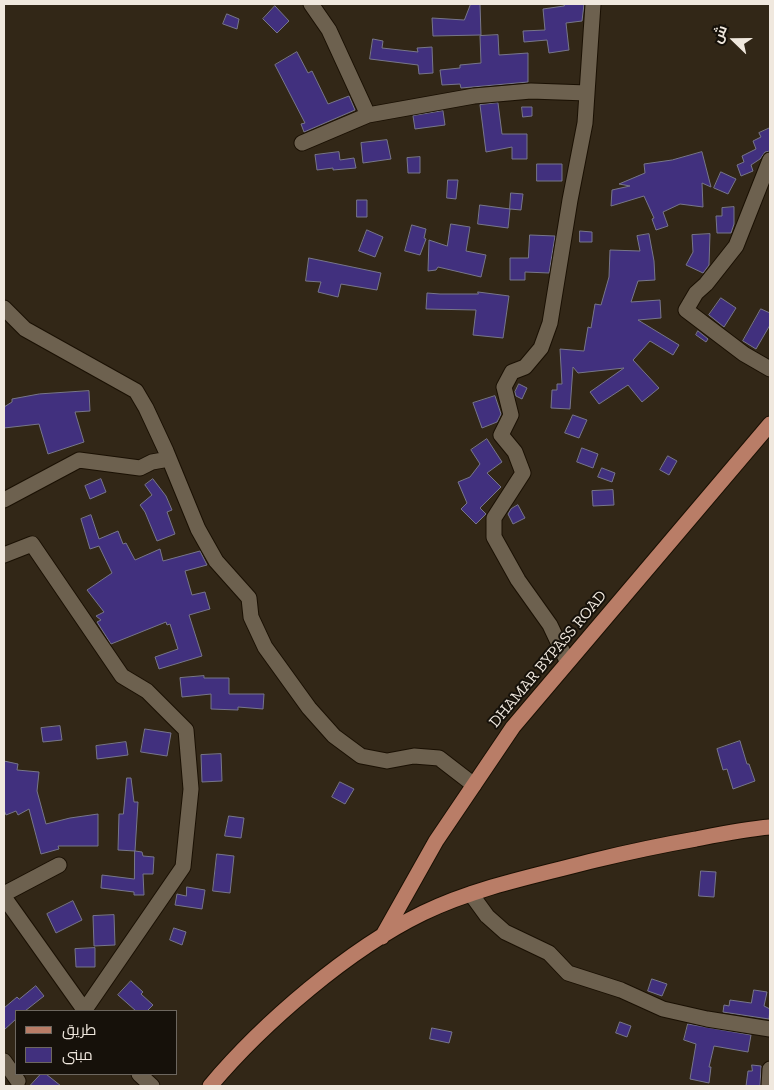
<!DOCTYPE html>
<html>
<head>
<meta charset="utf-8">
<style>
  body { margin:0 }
  #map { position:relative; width:774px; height:1090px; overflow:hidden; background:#322717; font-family:"Zilla Slab",Cairo,serif }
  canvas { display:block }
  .frame { position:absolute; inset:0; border:5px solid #f0e8de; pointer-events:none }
  .legend { position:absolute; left:15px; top:1010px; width:162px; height:65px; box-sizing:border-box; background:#16110a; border:1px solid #6d675f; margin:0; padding:6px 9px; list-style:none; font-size:15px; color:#f0e8de }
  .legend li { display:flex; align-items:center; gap:10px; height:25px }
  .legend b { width:25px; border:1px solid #6d675f }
  .north { position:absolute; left:709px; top:15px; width:50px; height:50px; -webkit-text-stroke:4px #16110a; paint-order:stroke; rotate:292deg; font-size:14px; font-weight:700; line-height:20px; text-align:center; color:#f0e8de }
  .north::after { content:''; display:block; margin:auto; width:18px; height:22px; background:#f0e8de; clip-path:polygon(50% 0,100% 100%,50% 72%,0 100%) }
</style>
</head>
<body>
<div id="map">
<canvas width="774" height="1090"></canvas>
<div class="frame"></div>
<ul class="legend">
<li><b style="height:6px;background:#b97d67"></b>طريق</li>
<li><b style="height:14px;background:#41307e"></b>مبنى</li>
</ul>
<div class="north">ش</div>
</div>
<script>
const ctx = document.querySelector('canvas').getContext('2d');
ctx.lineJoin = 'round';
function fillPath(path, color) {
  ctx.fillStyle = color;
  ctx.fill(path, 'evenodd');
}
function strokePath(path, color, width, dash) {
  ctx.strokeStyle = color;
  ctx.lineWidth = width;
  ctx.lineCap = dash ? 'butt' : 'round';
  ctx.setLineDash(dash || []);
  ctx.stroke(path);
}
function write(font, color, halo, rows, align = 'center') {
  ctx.font = font + ' "Zilla Slab",serif';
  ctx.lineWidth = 4;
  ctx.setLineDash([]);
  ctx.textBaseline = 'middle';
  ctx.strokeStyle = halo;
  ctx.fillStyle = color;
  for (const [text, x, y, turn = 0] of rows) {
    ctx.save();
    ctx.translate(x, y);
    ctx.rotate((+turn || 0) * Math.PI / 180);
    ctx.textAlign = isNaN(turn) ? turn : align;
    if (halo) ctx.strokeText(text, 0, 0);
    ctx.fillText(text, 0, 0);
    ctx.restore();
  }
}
const building = new Path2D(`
  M471,4H480L481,35L433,36L432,18L464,20Z
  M564,4H584L582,21L566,23L569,50L549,53L547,40L524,42L523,31L545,30L543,9L564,6Z
  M275,6L289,21L277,33L263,19Z
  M227,14L239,19L237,29L223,24Z
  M498,35L499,55L528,53V82L461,88L460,84L442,85L440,70L460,68V65L481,63L480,36Z
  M373,39L383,41L382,48L418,52L417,48L432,47L433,73L419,74L418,65L370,59Z
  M297,52L308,73L312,71L328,104L349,96L355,110L304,132L301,124L305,123L275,65Z
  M498,103L502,134H527V159H512V147L486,152L480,105Z
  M522,107H532V116L523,117Z
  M443,111L445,125L415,129L413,116Z
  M770,128V151L765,152L760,159L751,165L753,171L741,176L737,165L744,162L742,156L756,149L753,141L761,137L759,133Z
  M387,140L391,159L363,163L361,143Z
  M339,152L340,160L354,158L356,168L333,170V168L317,170L315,155Z
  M702,152L711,187L702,183L703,207L680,204L663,212L668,226L656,230L652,219L654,218L644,196L611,206L612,190L630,186L619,184L645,173L644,164L672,160Z
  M420,157V173H408L407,158Z
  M537,164H562V181H537Z
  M721,172L736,179L728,194L714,188Z
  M448,180H458L456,199L447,198Z
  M511,193L523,194L521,210L510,209Z
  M357,200H367V217H357Z
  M480,205L510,209L508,228L478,224Z
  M734,207V224L731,233H717L716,216H722V208Z
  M451,224L470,227L466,251L486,255L481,277L438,267L436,270L428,271L429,240L447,246Z
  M412,225L426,229L424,238L426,239L420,255L405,251Z
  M367,230L383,237L375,257L359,251Z
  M580,231L592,232V242H580Z
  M649,234L654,261L655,280L638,281L631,302L660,300L661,318L638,320L679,345L673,355L650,341L633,360L659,388L642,402L628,385L599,404L590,392L624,368L578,373L573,367L570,409L551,408L552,390H557V384H562L560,349L584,351L588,327L591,328L595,304L601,305L609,277L610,250L640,251L637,236Z
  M710,234L709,265L703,273L686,265L693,252L692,235Z
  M530,235L555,236L549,273L525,272V280H510V258H528Z
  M309,258L381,273L377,290L341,284L338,297L318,292L321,282L306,281Z
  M478,292L509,296L503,338L473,335L476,310L426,309L427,293L440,294H478Z
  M721,298L736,308L724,327L709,315Z
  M761,309L770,313V325L756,349L743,341Z
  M698,331L708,339L706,342L696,335Z
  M519,384L527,388L522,399L516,396L515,392Z
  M89,391L90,411L75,412L84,442L48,454L39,424L4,428V407L12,402V399L39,394Z
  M495,396L501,414L497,422L482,428L473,403Z
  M573,415L587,420L579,438L565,433Z
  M487,439L502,462L487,473L501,487L480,508L486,514L476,524L461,509L467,503L458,482L470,477L480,464L471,450Z
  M582,448L598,454L593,468L577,462Z
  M668,456L677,461L669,475L660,470Z
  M602,468L615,473L612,482L598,477Z
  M101,479L106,492L90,499L85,486Z
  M153,479L166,496L172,510L167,512L175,534L157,541L145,512L140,505L152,495L145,485Z
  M613,490L614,505L593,506L592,491Z
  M518,505L525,518L513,524L508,514L511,509Z
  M91,515L99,539L118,531L123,544L126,543L135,560L160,549L163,561L200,551L207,565L185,571L192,595L205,592L210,609L189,615L202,656L159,669L155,657L178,649L170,624L167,625L166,622L111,644L97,622L101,620L96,616L104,612L87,590L112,573L99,546L90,549L81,519Z
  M204,676V678H229V694H264L263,709L238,707V710L211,709V694L182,697L180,678Z
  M60,726L62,740L43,742L41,728Z
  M145,729L171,733L167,756L141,752Z
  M740,741L747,764H749L755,781L733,789L727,769L723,770L717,749Z
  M126,742L128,755L97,759L96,746Z
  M221,754L222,781L202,782L201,755Z
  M4,761L18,764L17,770L39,772L37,791L46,824L70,818L98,814V846H58L59,849L41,854L29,809L18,815L16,811L6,815L4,810Z
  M127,778H131L134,802H138L135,851L118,850L119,814H123Z
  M340,782L354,789L345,804L332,797Z
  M229,816L244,818L241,838L225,836Z
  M135,851L142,852L143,856L154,857L153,874H143L144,895H134V892L101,888L102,875L134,879Z
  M217,854L234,856L230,893L213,891Z
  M701,871L716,872L714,897L699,896Z
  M187,887L205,890L202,909L175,905L177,894L186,896Z
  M73,901L82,920L56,933L47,914Z
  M114,915L115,945L94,946L93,916Z
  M174,928L186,932L182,945L170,940Z
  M95,948V967H76L75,949Z
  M652,979L667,984L662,996L648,991Z
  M131,981L143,992L141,994L153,1005L147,1011H136L118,995Z
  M36,986L44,996L25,1011H16V1019L4,1030V1008L17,997L19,999Z
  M754,990L767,992L764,1006L770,1009L769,1019L723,1012L724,1005L729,1006L730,1000L751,1003Z
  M620,1022L631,1026L627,1037L616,1033Z
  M688,1024L751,1035L748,1052L714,1046L709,1067H711L709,1083L690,1079L696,1044L684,1040Z
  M432,1028L452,1032L449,1043L430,1039Z
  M752,1065L761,1066L760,1086H746L748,1071H752Z
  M41,1074H46L61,1086H30Z`);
fillPath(building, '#41307e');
strokePath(building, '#77768a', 1);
const minor = new Path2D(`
  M311,4L329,30L368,115
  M302,143L368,115L474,96L531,91L587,93
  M770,160L736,246L706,284L696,293L686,310L744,354L770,369
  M4,308L25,329L136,391L146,408L166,451L198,529L216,561L249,598L251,617L265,647L309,708L334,736L361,756L387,761L414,756L439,758L474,785
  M4,500L79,460L140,468L152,462L169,459
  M4,555L32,544L122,676L147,691L186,730L191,789L183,867L84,1011
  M567,661L550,625L518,580L494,537V518L523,473L515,452L501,435L511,415L504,387L512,372L525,367L541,348L550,323L570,200L585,123L593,4
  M4,894L59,865
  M471,894L487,916L505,932L549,953L568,973L621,990L663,1009L707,1019L770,1029
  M4,897L85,1011
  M4,1061L18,1081
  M139,1074L152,1086
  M769,1086L770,1069`);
const major = new Path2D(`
  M382,937L436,841L513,727L770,424
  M210,1086C263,1023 349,949 423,913C477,887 538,875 596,860C629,852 662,845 696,839C721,834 745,829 770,827`);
strokePath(minor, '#1a1003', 17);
strokePath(major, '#1a1003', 17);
strokePath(minor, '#6d614f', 15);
strokePath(major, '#b97d67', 15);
write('16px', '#f0e8de', '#16110a', [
  ["DHAMAR BYPASS ROAD",548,659,-50]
]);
</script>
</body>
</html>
